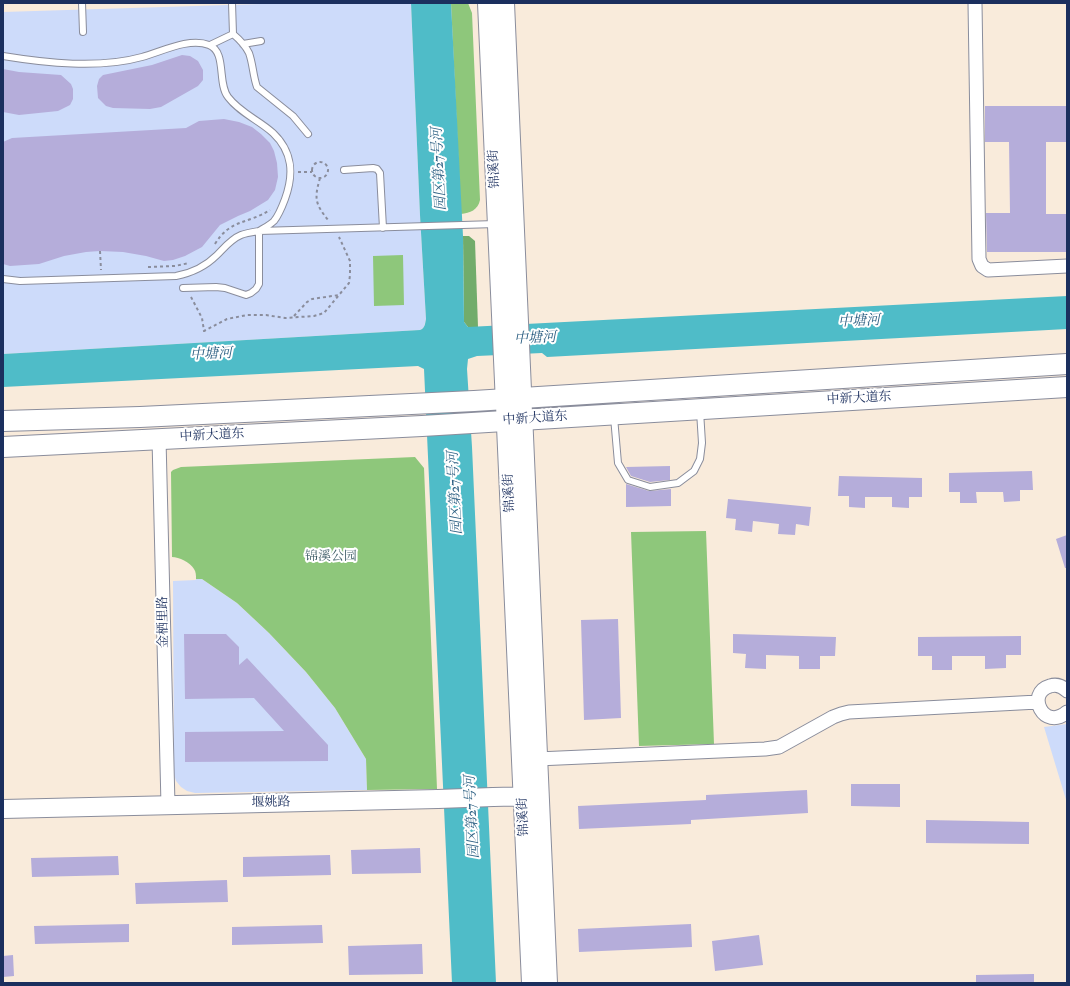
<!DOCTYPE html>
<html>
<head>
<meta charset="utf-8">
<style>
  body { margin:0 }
  #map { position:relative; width:1070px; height:986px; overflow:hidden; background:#f9ebdb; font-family:"IM FELL Double Pica",serif }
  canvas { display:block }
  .frame { position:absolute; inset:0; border:4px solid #1b2f5e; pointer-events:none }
</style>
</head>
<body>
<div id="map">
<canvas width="1070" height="986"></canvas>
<div class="frame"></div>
</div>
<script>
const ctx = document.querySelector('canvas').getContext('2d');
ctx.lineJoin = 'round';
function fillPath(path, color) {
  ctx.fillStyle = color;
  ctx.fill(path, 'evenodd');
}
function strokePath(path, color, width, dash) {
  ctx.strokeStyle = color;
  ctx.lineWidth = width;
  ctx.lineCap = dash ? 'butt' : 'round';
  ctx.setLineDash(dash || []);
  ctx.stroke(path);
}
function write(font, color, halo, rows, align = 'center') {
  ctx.font = font + ' "IM FELL Double Pica","Noto Serif SC",serif';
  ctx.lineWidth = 4;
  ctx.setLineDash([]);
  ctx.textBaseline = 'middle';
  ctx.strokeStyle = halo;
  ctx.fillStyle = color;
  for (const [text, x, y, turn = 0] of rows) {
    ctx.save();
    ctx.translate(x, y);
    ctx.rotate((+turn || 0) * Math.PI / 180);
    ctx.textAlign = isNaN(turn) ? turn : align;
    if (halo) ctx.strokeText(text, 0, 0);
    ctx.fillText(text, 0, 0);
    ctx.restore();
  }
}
fillPath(new Path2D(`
  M292,3H411L420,215L426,319L424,327L420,330L3,354V12Z
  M196,579H202L237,603L269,633L306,672L335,708L366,759L367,790L195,793L187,791L181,787L176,781L174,774L173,581L196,580Z
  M1067,724V803L1044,727Z`), '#cddbfa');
fillPath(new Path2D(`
  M451,3H468L472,13L480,200C478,210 470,213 461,214Z
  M403,255L404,305L374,306L373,256Z
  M415,457L424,468L437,789L367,790L366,759L335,708L306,672L269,633L237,603L202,579H196C196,575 196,572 194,569C190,562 179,557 172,557L171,472L173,470L181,467Z
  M706,531L714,744L639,746L631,532Z`), '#8ec77b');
fillPath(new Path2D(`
  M463,236H469L475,241L478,327H468L464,322Z`), '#72ac6b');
fillPath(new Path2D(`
  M411,3H451L463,236L464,322L468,327L1067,296V329L547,357L542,353L477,356L468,359L467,369L472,447L496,983H452L424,369L418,366L3,387V354L420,330C425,328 425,324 426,319L420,215Z`), '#4fbcc8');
fillPath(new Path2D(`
  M182,55L190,56L198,61L203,70V80L198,86L161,107L150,109L113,108L106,106L98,98L97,86L99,79L103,75L152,65Z
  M3,69L19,72L61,75L71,84L73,89V99L70,105L58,111L19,115L3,112Z
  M985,106H1067V142H1046V214H1067V252H987L986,213H1010L1009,142H985Z
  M224,119L239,122L252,127L261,134L270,143L274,151L277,163L278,177L275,190L268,200L250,211L238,216L220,225L202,247L185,256L173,260L164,261L146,256L123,252L100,251L86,252L64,256L39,264L10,266L3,264V142L12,138L186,128L199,121Z
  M670,466V480L650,482L631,476L626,467Z
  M1032,471L1033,490H1020V501L1004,502L1003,492H976L977,503H960V492H949V473Z
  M839,476L922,478V497H909V508L892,507V497H865V508L849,507V496H838Z
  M626,484L649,491L671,489V506L626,507Z
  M728,499L811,507L809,526L796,524L795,535L778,534L779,524L753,521L752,532L735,530L736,519L726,518Z
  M1067,535V568H1065L1056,539Z
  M618,619L621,718L584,720L581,620Z
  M184,634H226L239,647V665L247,658L328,745V761L185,762V732L284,731L254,698L185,699Z
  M733,634L836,637L835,656H820V669H799V656L766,655V669L745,668L746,654L733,653Z
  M1021,636V655H1006V668L985,669V656H952V670H932V656H918V637Z
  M851,784H900V807L851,806Z
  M807,790L808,813L691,820V824L579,829L578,806L706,800V795Z
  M926,820L1029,822V844L926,843Z
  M420,848L421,873L352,874L351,850Z
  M330,855L331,875L243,877V857Z
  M118,856L119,875L32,877L31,858Z
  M227,880L228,902L136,904L135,883Z
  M129,924V942L35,944L34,926Z
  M691,924L692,947L579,952L578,929Z
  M322,925L323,943L232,945V927Z
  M759,935L763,965L715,971L712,941Z
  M422,944L423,974L349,975L348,946Z
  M13,955L14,976L3,977V956Z
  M1034,974V983H976V975Z`), '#b5adda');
const lane = new Path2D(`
  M82,3L83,32
  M232,3L233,34
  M243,44L261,41
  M210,45L233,34C239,39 245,45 249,53C253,64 253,76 257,87L293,116L308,134
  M3,56C46,63 99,69 142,57C161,52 189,37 209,45C227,52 217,83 228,97C240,113 259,120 273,133C293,152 294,174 285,199C282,207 279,215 274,221C270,225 264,228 259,231V284L256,289L251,293L246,295L225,288L216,287L183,288
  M344,170L373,168L377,169L380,173L383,228
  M3,279L20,281L176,276C192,273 205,267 217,255C224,248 231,239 241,235C246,233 253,232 259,231L496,224
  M614,417L618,463L628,480L650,487L678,483L694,471L700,459L702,443L700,411`);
const street = new Path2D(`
  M975,3L979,259L982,266L988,270L1067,266
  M159,439L168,805
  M1067,691C1062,686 1056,684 1050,686C1025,693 1044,732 1067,712
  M537,759L765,749L779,747L833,717L841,714L849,712L1038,702`);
const secondary = new Path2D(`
  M487,3L531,983
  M505,3L548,983
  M493,797L535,796
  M3,809L438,799`);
const primary = new Path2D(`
  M3,421L140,417L474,401L1067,364
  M3,447L422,426L1067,387`);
strokePath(lane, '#8a8d9c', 8);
strokePath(street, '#8a8d9c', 15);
strokePath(secondary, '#8a8d9c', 20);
strokePath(primary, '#8a8d9c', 22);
strokePath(new Path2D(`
  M312 170a8 8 0 1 1 16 0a8 8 0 1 1-16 0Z
  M298,172H312
  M320,178C314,199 315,204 329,221
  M215,244C230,219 248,224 270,210
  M100,251L101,270
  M148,267L175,266L189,263
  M191,297L202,318L204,331L227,319L247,315H266L285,318L314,316L324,313L349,283L350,275V261L339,237
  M294,316L307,302L312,299L339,295`), '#8a8d9c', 2, [3, 3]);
strokePath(lane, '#fff', 6);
strokePath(street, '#fff', 13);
strokePath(secondary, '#fff', 18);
strokePath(primary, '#fff', 20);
const secondaryBridge = new Path2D(`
  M438,799L493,797`);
strokePath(secondaryBridge, '#8a8d9c', 20, []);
strokePath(secondaryBridge, '#fff', 18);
write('13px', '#1b2f5e', '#fff', [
  ["锦溪街",495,169,-93],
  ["中新大道东",859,399,-3],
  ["中新大道东",535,419,-4],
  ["中新大道东",212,436,-3],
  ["锦溪街",510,493,-93],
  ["金栖里路",164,622,-91],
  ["堰姚路",271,803,-1],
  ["锦溪街",524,817,-93]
]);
write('13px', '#3e5d67', '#fff', [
  ["锦溪公园",331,557]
]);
write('italic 14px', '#2d6083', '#fff', [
  ["园区第27号河",440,169,-93],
  ["中塘河",859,322,-3],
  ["中塘河",535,339,-3],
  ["中塘河",211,355,-3],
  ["园区第27号河",456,493,-93],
  ["园区第27号河",473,817,-93]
]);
</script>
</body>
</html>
